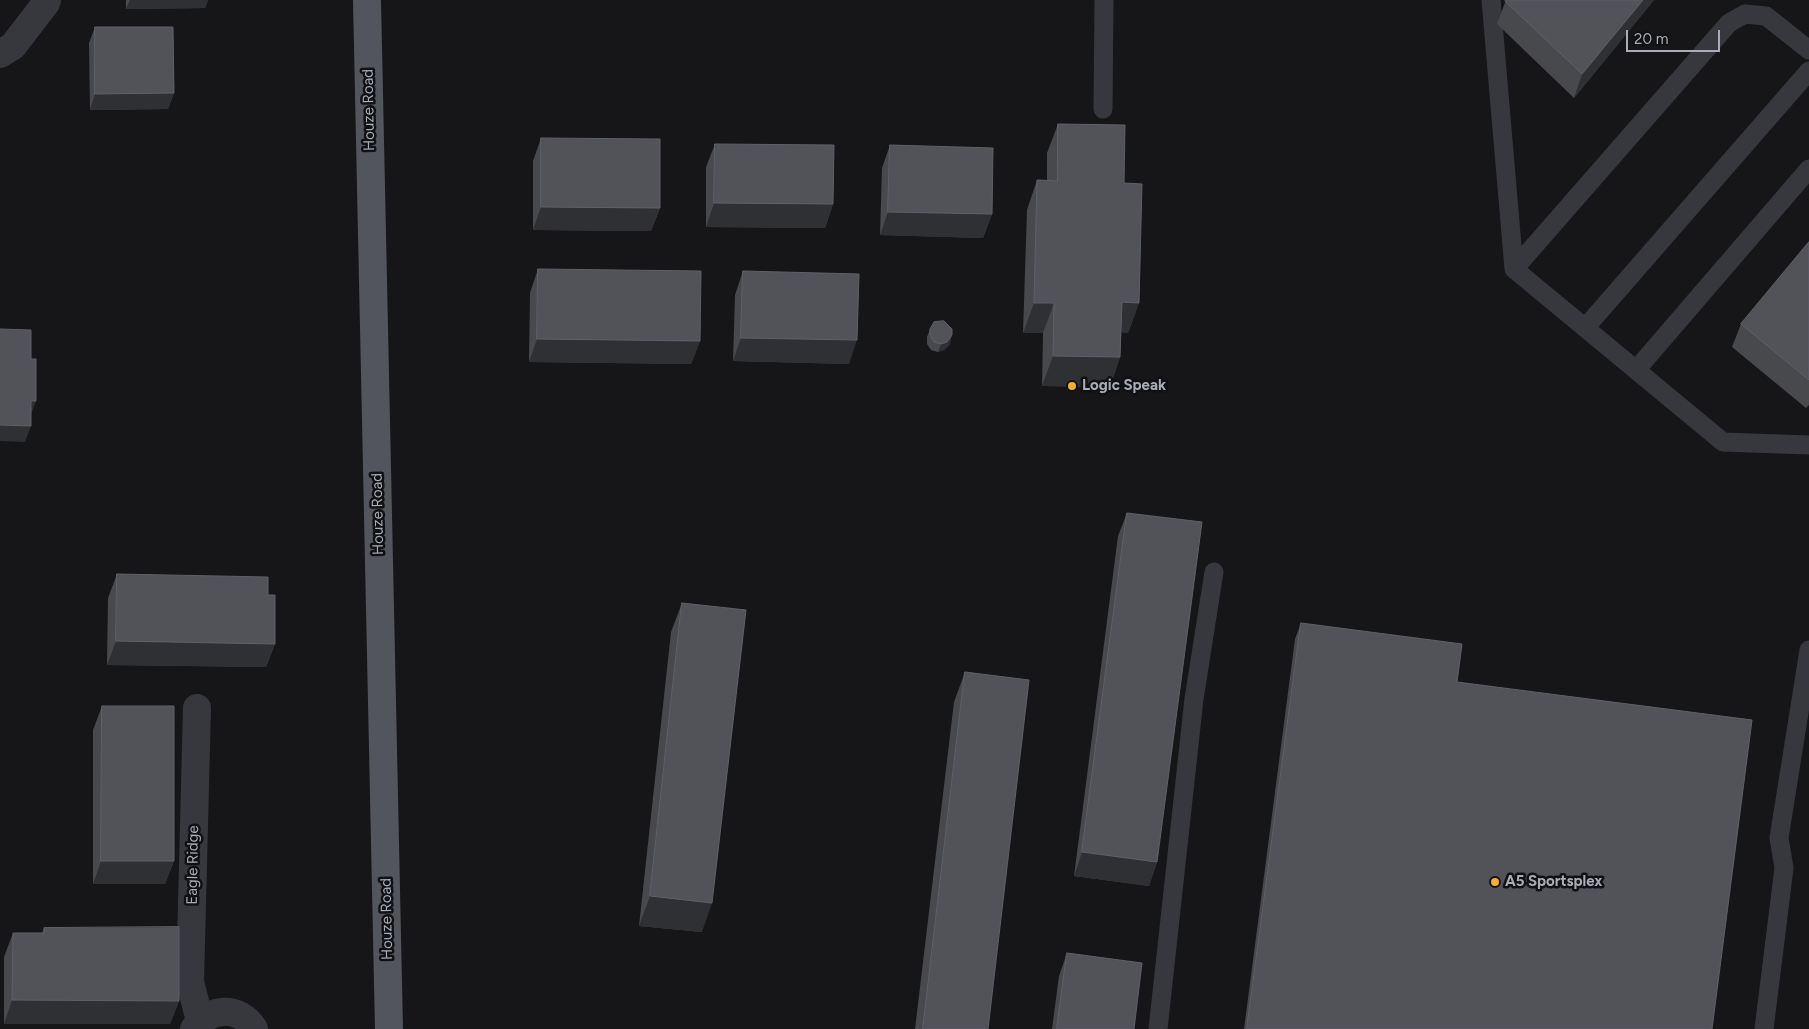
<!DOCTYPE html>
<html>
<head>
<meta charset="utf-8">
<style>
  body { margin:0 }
  #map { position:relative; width:1809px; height:1029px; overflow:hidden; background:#161618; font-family:Figtree,sans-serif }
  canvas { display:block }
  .scale { position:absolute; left:1626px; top:30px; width:94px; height:22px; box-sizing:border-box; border:2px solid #a8adb8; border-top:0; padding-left:6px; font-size:15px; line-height:18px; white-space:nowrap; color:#a8adb8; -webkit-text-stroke:4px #111113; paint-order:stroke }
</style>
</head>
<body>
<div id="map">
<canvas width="1809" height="1029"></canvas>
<div class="scale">20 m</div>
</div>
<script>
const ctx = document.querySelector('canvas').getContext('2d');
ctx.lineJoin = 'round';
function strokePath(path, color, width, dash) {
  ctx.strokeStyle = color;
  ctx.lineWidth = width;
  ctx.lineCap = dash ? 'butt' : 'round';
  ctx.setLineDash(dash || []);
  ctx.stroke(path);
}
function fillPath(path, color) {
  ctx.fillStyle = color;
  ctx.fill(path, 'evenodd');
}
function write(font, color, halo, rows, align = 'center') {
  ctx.font = font + ' Figtree,sans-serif';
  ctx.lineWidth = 5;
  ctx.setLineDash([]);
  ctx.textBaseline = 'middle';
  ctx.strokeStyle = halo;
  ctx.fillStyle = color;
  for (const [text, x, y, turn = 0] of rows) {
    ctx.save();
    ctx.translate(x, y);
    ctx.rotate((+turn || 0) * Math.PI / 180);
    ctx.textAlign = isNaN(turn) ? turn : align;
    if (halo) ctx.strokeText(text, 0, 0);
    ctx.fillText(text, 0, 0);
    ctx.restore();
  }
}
strokePath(new Path2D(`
  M1491,0L1514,269L1723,442L1809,445
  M1103,109L1104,0
  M1514,269L1729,23L1745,14L1766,16L1809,50
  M1585,328L1809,71
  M1636,370L1809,169
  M1158,1029L1194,699L1214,572
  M1764,1029L1784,868L1779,838L1809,650`), '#37383d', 19);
strokePath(new Path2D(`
  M0,54L13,46L46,3L47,0
  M197,708L190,982L200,1021
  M194,1029C210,1007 239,1005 254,1029`), '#37383d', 28);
strokePath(new Path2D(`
  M367,0L389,1029`), '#53555c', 28);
fillPath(new Path2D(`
  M126,0H208L205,8L126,9Z
  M1506,0H1654L1574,98L1497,24Z
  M95,27L174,93L168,109L90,110L89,43Z
  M1058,124L1124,183L1139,303L1128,333L1121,332L1120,357L1110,387L1042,386L1043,333H1023L1027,210L1037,180L1047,181V153Z
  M541,138L660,208L651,231L533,230V161Z
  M715,144L833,204L825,228L706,227V167Z
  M890,145L992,214L983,238L880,235L882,168Z
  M1809,242V405L1806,408L1732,347L1741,324Z
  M538,269L700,341L691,364L529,362L530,293Z
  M743,271L849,364L733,361L735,295Z
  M930,329L950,344L944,350L938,352L931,350L927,344V337Z
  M1127,513L1157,862L1149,886L1074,876L1118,536Z
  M117,574L268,595L275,644L266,667L107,665L108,598Z
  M682,603L702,932L639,926L671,632Z
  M1301,623L1712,1029H1244L1295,639Z
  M965,672L988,1029H915L954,702Z
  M102,706L174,861L165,884H93V730Z
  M44,928L179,1001L170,1024H4V957L13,933H42Z
  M1067,953L1134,1029H1052L1059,976Z`), '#47494d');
fillPath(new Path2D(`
  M130,0H208L205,8L126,9Z
  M1643,0H1654L1574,98L1582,74Z
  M174,93L168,109L90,110L95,94Z
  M714,203L833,204L825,228L706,227Z
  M541,207L660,208L651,231L533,230Z
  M888,212L992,214L983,238L880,235Z
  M1122,302L1139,303L1128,333L1111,332Z
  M1034,303H1054L1043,333H1023Z
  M952,335L950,344L944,350L938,352L941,344Z
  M741,338L857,340L849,364L733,361Z
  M537,339L700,341L691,364L529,362Z
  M1053,356L1120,357L1110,387L1042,386Z
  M31,401H36L30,417Z
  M0,425L31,426L25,442L0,441Z
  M116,641L275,644L266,667L107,665Z
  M1082,852L1157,862L1149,886L1074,876Z
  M101,861H174L165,884H93Z
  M650,896L712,903L702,932L639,926Z
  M12,1000L179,1001L170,1024H4Z`), '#2f3033');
const building = new Path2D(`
  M1506,0H1643L1582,74L1505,1Z
  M95,27H173L174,93L95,94Z
  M1058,124L1125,125L1124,183L1142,184L1139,303L1122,302L1120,357L1053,356L1054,303H1034L1037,180L1057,181Z
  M541,138L660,139V208L541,207Z
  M715,144L834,145L833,204L714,203Z
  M890,145L993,148L992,214L888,212Z
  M1809,242V380L1741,324Z
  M538,269L701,271L700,341L537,339Z
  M743,271L859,274L857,340L741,338Z
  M944,321L952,329V335L947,342L941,344L934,342L930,335V329L934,322Z
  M0,329L31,330V359H36V401H31V426L0,425Z
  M1127,513L1202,522L1157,862L1082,852Z
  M117,574L268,577V595H275V644L116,641Z
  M682,603L746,610L712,903L650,896Z
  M1301,623L1462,644L1457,682L1752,720L1712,1029H1247Z
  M965,672L1029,680L988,1029H923Z
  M102,706H174V861H101Z
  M179,927V1001L12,1000L13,933H44V928Z
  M1067,953L1142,963L1134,1029H1057Z`);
fillPath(building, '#525359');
strokePath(building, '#5f6168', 1);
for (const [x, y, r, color] of [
  [1072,386,5,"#f2b134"],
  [1495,882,5,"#f2b134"]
]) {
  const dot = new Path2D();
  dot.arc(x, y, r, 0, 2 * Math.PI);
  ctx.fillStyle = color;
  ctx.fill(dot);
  strokePath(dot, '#111113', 2);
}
write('15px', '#a8adb8', '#111113', [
  ["Houze Road",369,110,-91],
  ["Houze Road",378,514,-91],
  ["Eagle Ridge",193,865,-89],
  ["Houze Road",387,919,-91]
]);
write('bold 15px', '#a8adb8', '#111113', [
  ["Logic Speak",1082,386],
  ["A5 Sportsplex",1505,882]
], 'left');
</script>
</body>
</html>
